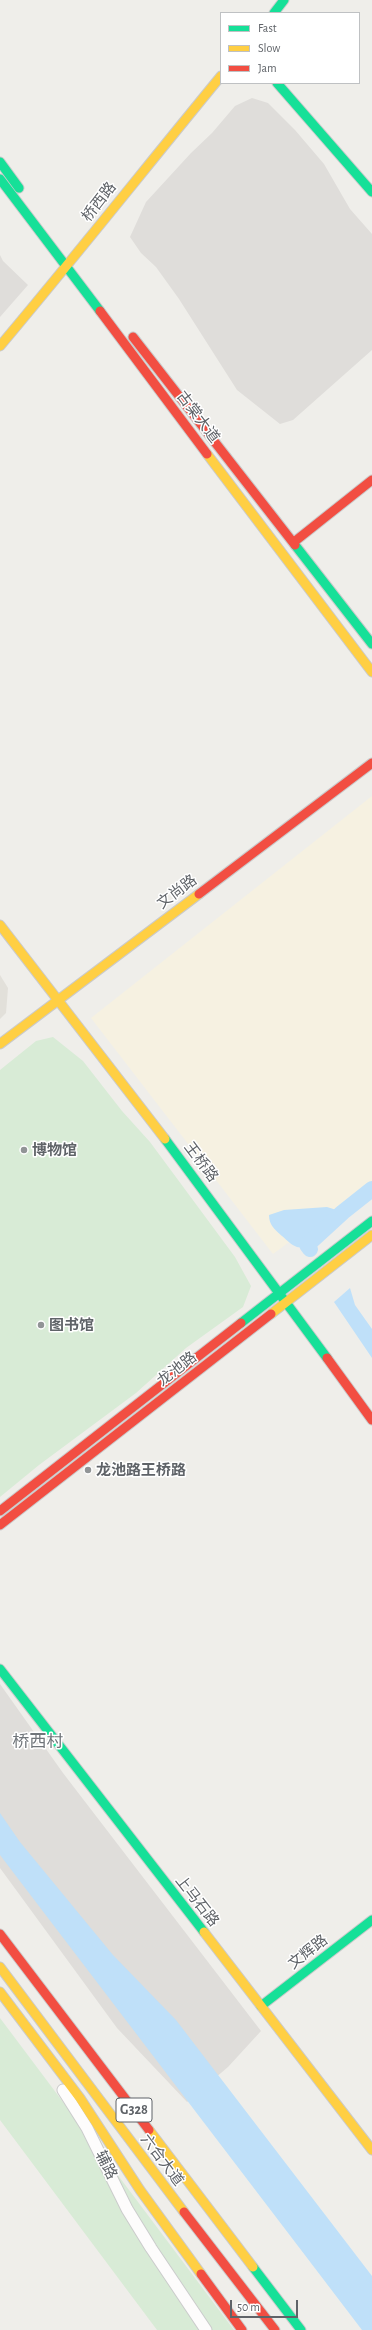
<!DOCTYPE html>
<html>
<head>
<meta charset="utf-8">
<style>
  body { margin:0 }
  #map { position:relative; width:372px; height:2330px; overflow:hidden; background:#efeeea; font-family:"Alegreya Sans",sans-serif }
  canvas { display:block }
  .legend { position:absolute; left:220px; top:12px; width:140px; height:72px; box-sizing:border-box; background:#fff; border:1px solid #bfc1c3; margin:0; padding:5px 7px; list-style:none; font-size:12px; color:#5f6368 }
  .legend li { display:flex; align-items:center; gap:8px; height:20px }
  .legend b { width:20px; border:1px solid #bfc1c3 }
  .scale { position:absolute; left:230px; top:2300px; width:68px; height:18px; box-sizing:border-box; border:2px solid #5f6368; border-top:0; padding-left:5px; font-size:12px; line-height:14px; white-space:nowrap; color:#5f6368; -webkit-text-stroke:3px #fff; paint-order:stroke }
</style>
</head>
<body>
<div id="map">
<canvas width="372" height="2330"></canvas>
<ul class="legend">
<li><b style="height:5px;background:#16e098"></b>Fast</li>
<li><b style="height:5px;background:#ffcf43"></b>Slow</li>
<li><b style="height:5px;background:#f24e42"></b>Jam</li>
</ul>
<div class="scale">50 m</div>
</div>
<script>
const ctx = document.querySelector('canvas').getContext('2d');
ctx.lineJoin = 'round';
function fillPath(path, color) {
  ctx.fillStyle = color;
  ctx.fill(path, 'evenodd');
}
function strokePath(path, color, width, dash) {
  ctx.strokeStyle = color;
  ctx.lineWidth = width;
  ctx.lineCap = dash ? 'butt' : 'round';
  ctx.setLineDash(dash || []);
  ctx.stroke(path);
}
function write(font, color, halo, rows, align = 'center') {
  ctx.font = font + ' "Alegreya Sans","Noto Sans SC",sans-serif';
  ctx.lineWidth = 3;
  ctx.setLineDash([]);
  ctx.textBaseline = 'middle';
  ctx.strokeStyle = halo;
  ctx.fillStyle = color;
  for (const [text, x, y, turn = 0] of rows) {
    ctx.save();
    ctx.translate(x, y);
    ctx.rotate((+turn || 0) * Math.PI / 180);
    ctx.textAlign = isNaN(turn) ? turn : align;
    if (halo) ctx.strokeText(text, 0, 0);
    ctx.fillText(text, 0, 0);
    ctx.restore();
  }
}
fillPath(new Path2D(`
  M252,98L268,103L295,130L324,164L350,209L372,234V350L293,420L280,424L237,390L179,299L156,267L141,253L130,237L146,202L191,153L212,133L235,106Z
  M0,255L3,261L28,285L0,317Z
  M0,1684L63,1773L261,2031L228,2067L187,2102L117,2028L0,1868Z`), '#dfddda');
fillPath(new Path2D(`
  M0,975L8,988L6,1013L0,1019Z`), '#e2e0da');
fillPath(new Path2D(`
  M53,1037L83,1061L122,1111L150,1142L235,1257L251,1286L243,1307L186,1348L136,1393L39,1465L0,1497V1070L36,1041Z
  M0,2018L234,2330H157L0,2120Z`), '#d8ebd6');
fillPath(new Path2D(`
  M372,796V1181L273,1254L91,1018Z`), '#f6f1e1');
fillPath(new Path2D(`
  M327,1207L343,1212C336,1223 312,1250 297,1247C291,1245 287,1240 282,1236C275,1230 269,1225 269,1215L284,1210Z
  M350,1288L355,1305L372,1329V1358L334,1302Z
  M0,1813L20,1842L113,1955L176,2020L372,2276V2330H362L0,1855Z`), '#bfe0f9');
strokePath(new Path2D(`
  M310,1249L307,1245L343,1212L372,1189`), '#bfe0f9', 16);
const street = new Path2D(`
  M63,2090L87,2128L127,2209L151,2248L206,2330`);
const fast = new Path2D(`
  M274,13L284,0
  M277,83L372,192
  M0,162L19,188
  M0,179L100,311
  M295,545L372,644
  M165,1139L327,1358
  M241,1323L372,1221
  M0,1669L204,1932
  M261,2006L372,1920
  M253,2267L301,2330`);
const slow = new Path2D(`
  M0,346C75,257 147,166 221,76
  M207,454L372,672
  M0,925L165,1139
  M0,1044L199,894
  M271,1314L372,1235
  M204,1932L372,2150
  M0,1967L184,2212
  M0,1992L80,2098L140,2190L201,2274
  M149,2130L253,2267`);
const jam = new Path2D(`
  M100,311L207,454
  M133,337L295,545
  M294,542L372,480
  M199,894L372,763
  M327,1358L372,1420
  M0,1511L241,1323
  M0,1525L271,1314
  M0,1934L149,2130
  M184,2212L275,2330
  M201,2274L242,2330`);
strokePath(street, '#cbcccc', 13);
strokePath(fast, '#cacacb', 11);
strokePath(slow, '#cacacb', 11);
strokePath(jam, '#cacacb', 11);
strokePath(street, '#fdfcfc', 11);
strokePath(fast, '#16e098', 9);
strokePath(slow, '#ffcf43', 9);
strokePath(jam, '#f24e42', 9);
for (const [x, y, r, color] of [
  [24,1150,4,"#919496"],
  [41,1325,4,"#919496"],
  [88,1470,4,"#919496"]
]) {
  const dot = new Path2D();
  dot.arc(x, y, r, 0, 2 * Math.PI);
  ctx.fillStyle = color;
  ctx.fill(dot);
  strokePath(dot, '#fff', 1.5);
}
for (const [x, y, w] of [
  [134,2110,36]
]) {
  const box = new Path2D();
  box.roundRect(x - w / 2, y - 12, w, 24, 3);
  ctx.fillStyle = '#fff';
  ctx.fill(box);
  strokePath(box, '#5f6368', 1);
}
write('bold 14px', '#5f6368', null, [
  ["G328",134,2110]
]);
write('15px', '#5f6368', '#fff', [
  ["桥西路",99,202,-52],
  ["古棠大道",198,417,53],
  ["文尚路",177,892,-37],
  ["王桥路",201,1162,53],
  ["龙池路",177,1369,-38],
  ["上马石路",197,1901,52],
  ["文辉路",308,1952,-38],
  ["六合大道",162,2160,53],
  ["辅路",106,2165,63]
]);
write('bold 15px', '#5f6368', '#fff', [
  ["博物馆",32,1150],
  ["图书馆",49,1325],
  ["龙池路王桥路",96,1470]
], 'left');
write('17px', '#70757a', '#fff', [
  ["桥西村",38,1742]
]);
</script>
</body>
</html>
